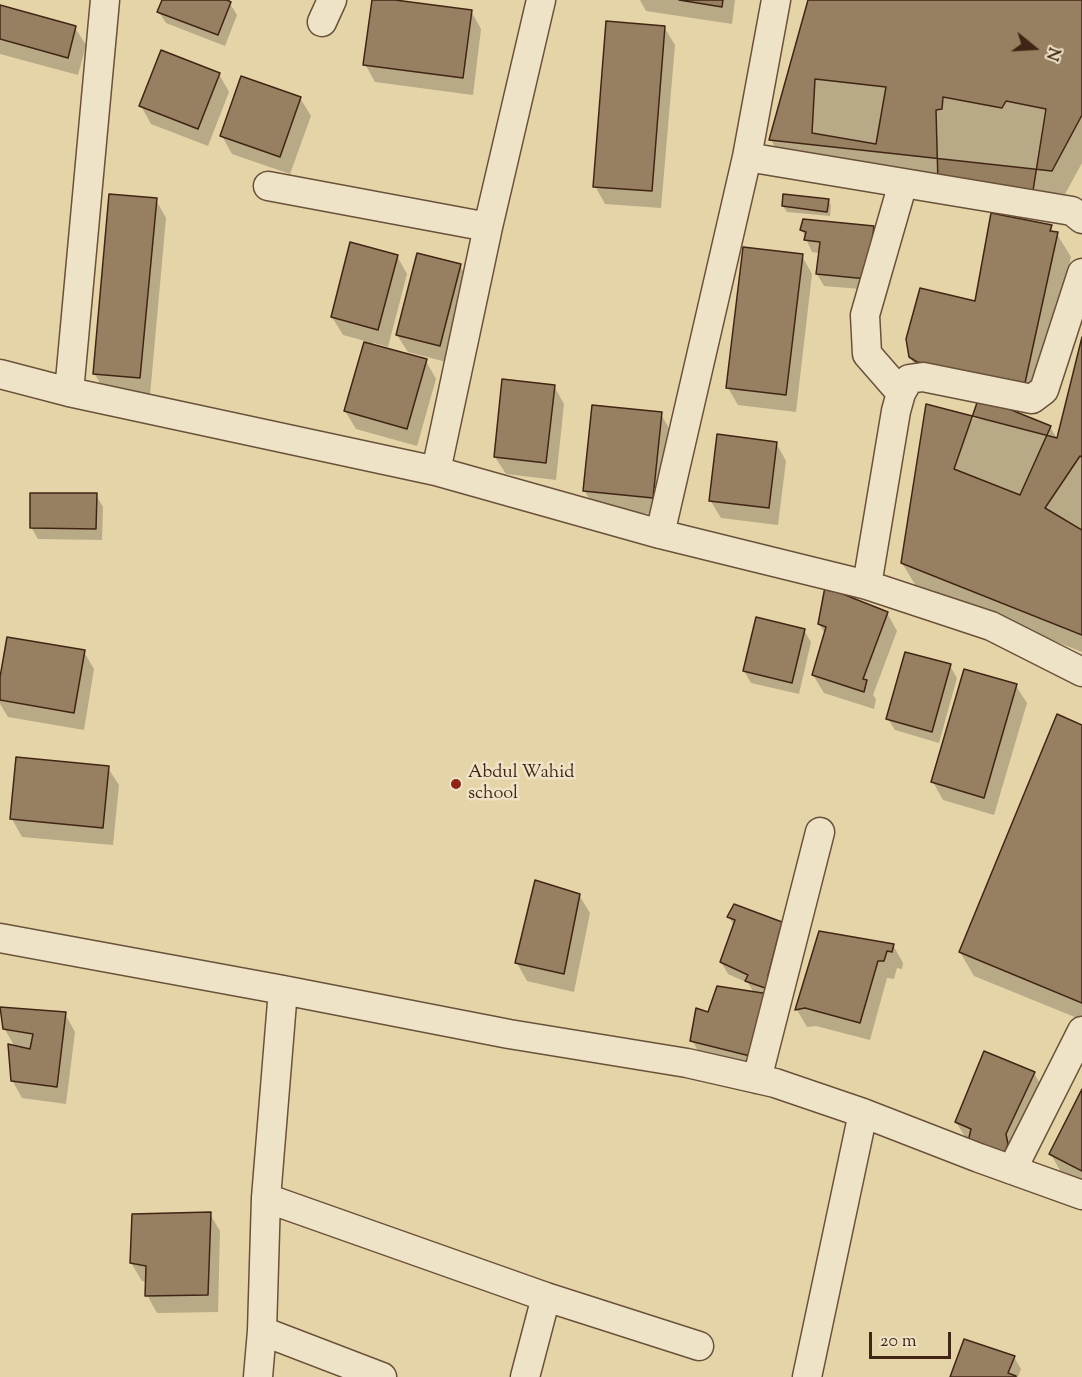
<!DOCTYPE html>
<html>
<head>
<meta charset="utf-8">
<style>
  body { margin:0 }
  #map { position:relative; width:1082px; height:1377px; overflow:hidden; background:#e6d4a9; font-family:"Sorts Mill Goudy",serif }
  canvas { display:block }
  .north { position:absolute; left:1004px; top:18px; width:60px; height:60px; -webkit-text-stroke:4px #efe3c7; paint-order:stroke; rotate:108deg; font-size:16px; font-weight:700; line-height:24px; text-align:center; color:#412514 }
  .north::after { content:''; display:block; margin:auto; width:21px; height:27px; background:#412514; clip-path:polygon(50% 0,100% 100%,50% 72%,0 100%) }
  .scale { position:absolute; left:869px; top:1332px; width:82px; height:27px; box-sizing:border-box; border:3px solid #412514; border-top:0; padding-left:8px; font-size:18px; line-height:21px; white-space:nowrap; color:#412514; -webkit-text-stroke:4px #efe3c7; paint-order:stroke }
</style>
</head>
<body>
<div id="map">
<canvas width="1082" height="1377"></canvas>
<div class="north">N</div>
<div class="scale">20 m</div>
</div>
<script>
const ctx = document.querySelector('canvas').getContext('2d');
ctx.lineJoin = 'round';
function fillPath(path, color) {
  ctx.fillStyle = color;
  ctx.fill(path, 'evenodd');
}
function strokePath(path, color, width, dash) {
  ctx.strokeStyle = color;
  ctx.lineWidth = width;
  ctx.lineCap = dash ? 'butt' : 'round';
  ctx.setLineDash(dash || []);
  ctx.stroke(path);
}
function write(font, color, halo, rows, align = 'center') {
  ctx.font = font + ' "Sorts Mill Goudy",serif';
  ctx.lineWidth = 5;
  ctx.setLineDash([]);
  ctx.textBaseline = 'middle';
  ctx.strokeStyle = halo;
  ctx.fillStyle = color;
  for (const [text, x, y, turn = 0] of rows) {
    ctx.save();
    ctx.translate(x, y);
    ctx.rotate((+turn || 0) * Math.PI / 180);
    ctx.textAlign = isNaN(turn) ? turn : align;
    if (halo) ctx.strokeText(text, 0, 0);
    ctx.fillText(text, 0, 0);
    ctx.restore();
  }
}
fillPath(new Path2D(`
  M164,0H230L229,2L237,15L225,46L166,23L159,12Z
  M373,0L471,11L481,29L473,95L375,82L365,64Z
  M640,0H735L732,24L646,11Z
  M810,0H1082V163L1065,194L1045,192L1041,214L784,163L771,140Z
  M0,7L75,28L86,45L78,75L0,54Z
  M664,27L675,45L661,208L605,204L595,186Z
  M219,74L229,92L208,146L151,124L141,106Z
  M300,98L311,116L290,174L232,154L222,136Z
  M156,200L166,218L150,395L105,391L94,373Z
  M828,200L831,205L830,216L787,212L783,206Z
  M873,227L880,239L873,290L824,286L817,274L820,253L812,252L802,230Z
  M1051,227L1054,233L1057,234L1071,257L1038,406L924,381L910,357L976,303Z
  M397,256L407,274L388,347L374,343L373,346L426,361L436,379L417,446L356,429L345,411L365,341L343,335L332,317Z
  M802,256L812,274L796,412L738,405L728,388Z
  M460,266L470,283L450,363L408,352L397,335Z
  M1082,343V652L916,586L902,563L973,418L1050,427L1058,440Z
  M554,386L564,404L556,480L506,474L495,457Z
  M661,414L671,432L662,515L595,508L584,490Z
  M776,443L786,461L778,525L721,518L710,500Z
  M96,495L103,507L102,540L38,539L31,527Z
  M887,613L897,631L873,695L876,699L874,709L824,693L813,675L825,634L819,624Z
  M804,630L811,642L799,694L751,683L744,671Z
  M84,652L94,669L84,730L8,717L0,704V686Z
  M950,666L957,678L939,743L895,730L888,719Z
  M1016,686L1027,703L994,815L943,800L933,782Z
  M1082,726V1020L974,976L960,952Z
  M108,768L119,785L113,845L22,837L12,819Z
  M579,895L590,913L574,992L527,981L517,963Z
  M729,917L781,923L788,935L764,1074L702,1058L692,1040L709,1014L754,993L748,983L728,974L721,962L734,926Z
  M893,945L903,963L902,969L897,968L894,979L887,978L870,1040L816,1026L807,1027L797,1010Z
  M65,1014L75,1032L66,1104L22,1098L12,1080L15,1047L4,1028Z
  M1034,1073L1044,1091L1014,1172L967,1140L956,1122Z
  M1082,1092V1187L1064,1178L1051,1154Z
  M210,1214L220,1231L218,1312L157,1313L147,1295V1282L142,1281L131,1263Z
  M1014,1357L1021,1369L1018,1377H952Z`), '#0003');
const building = new Path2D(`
  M162,0H227L231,2L218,35L157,12Z
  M372,0H395L472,10L463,78L363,65Z
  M679,0H723L722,7Z
  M808,0H1082V115L1052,171L769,140Z
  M0,5L76,26L68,58L0,39Z
  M606,21L665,26L652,191L593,187Z
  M161,50L220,73L198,129L139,106Z
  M241,76L301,97L280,157L220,136Z
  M815,79L886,87L876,144L812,133Z
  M943,97L1002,108L1006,101L1046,109L1032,197L938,183L936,110L942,109Z
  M109,194L157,198L140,378L93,374Z
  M783,194L829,199L827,212L782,206Z
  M991,213L1052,225L1050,231L1058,232L1025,383L917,362L909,357L906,339L920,288L975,301Z
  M803,219L874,226L867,279L816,274L820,242L804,240L806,232L800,230Z
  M350,242L398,255L378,330L331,317Z
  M743,247L803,254L786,395L726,388Z
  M417,253L461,264L440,346L396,335Z
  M1082,337V635L901,563L926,404L1057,438Z
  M364,342L427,359L407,429L344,411Z
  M502,379L555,385L546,463L494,457Z
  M979,397L1051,426L1020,495L954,469Z
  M592,405L662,412L653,498L583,491Z
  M717,434L777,442L769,508L709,501Z
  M1080,456L1082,457V530L1045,508Z
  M30,493H97L96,529L30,528Z
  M825,587L888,612L863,679L867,680L864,692L812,675L826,627L818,624Z
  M756,617L805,629L792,683L743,671Z
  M7,637L85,650L74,713L0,700V677Z
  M905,652L951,664L932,732L886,719Z
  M964,669L1017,684L984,798L931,782Z
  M1057,714L1082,725V1003L959,952Z
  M16,757L109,766L103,828L10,819Z
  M535,880L580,894L564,974L515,963Z
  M734,904L782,922L768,976L773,978L768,989L745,981L748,975L720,962L735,920L727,917Z
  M819,931L894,944L892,952L887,951L884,961H878L860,1023L805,1008L795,1010Z
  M717,986L769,994L754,1057L690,1041L696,1008L708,1012Z
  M0,1007L66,1012L57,1087L11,1081L8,1044L30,1049L33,1034L3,1029Z
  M984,1051L1035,1072L1006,1134L1008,1144L1004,1155L967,1146L971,1129L955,1122Z
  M1082,1089V1171L1049,1154Z
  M211,1212L208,1295L145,1296L146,1266L130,1263L132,1214Z
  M964,1339L1015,1356L1008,1373L1016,1376V1377H950Z`);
fillPath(building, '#978061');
strokePath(building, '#412514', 1.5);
const street = new Path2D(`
  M322,22L332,0
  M747,157L1072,211L1082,219
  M268,186L488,227
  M0,374L69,392L436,471L660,534L867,585L991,626L1082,672
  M69,392L105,0
  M901,393L867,354L865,315L903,183
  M436,471L488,227L541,0
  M660,534L747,157L776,0
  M867,585L896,411L901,393L909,379L923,377L1032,399L1044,390L1082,273
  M0,938L283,990L509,1034L687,1063L775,1083L863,1113L979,1158L1082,1195
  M757,1079L820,832
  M1012,1170L1082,1031
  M266,1198L546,1297L699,1346
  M262,1331L382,1377
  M258,1377L262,1331L266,1198L283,990
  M525,1377L546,1297
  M807,1377L863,1113`);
strokePath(street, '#6a5139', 31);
strokePath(street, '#efe3c7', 28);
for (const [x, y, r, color] of [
  [456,784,6,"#8f2418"]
]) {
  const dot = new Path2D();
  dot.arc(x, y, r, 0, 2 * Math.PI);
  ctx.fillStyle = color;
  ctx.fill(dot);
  strokePath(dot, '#efe3c7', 2);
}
write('18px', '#412514', '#efe3c7', [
  ["Abdul Wahid",468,774],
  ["school",468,795]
], 'left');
</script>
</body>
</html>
